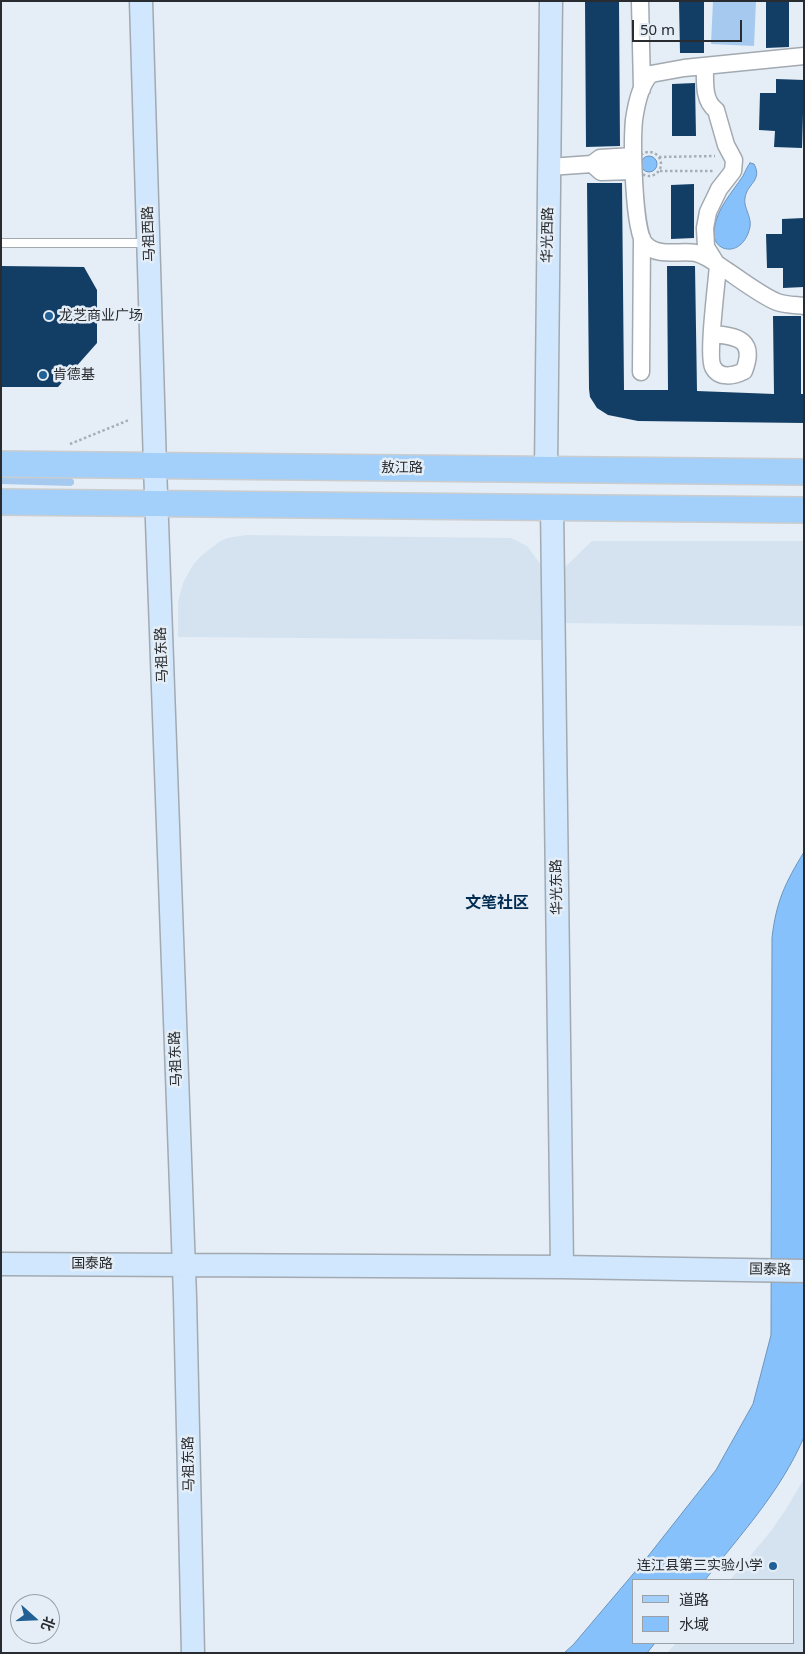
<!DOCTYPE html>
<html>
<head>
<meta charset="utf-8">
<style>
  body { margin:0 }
  #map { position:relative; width:805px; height:1654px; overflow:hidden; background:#e5eef6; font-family:"Noto Sans","Noto Sans SC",sans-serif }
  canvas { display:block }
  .frame { position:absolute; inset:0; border:2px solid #282b2f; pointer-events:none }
  .legend { position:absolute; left:632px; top:1579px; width:162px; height:65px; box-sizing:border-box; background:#e5eef6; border:1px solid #99a0a6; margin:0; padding:6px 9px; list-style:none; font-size:15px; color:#282b2f }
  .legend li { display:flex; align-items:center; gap:10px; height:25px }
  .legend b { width:25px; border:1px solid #99a0a6 }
  .north { position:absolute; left:10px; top:1594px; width:50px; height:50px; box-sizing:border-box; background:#e5eef6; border:1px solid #99a0a6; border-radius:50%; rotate:110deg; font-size:14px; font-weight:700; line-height:20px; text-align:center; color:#282b2f }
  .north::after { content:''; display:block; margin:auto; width:18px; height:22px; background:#215f95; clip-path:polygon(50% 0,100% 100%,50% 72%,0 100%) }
  .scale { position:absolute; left:632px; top:20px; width:110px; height:22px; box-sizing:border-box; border:2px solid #282b2f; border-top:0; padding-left:6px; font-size:15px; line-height:18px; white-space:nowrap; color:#282b2f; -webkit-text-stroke:4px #e5eef6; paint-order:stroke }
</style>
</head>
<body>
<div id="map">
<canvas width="805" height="1654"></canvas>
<div class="frame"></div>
<ul class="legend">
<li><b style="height:6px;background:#a2d0fb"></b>道路</li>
<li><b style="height:14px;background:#86c1fb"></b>水域</li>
</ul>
<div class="north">北</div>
<div class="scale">50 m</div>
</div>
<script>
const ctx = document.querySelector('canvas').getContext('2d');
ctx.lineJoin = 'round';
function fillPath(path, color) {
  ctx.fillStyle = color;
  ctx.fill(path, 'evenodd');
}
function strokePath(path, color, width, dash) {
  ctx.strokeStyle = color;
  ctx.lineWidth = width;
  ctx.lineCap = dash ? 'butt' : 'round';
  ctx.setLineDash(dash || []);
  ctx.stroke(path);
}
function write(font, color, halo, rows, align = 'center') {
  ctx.font = font + ' "Noto Sans","Noto Sans SC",sans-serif';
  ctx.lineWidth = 5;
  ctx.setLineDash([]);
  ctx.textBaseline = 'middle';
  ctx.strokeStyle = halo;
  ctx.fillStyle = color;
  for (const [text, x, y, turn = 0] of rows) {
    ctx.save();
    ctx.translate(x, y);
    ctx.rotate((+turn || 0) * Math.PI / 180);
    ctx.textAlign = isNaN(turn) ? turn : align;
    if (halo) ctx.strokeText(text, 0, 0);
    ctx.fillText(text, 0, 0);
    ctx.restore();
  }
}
fillPath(new Path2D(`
  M246,535L511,538L527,546L541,565L543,640L178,637V603L180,594L183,583L193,565L201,556L219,542L227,538Z
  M592,541H804V626L563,623L564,568Z
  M804,1479V1653H667L676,1643H794V1580H730L771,1531L786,1509Z`), '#d5e3f1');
fillPath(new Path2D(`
  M713,1H756L754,46L711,44Z
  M1,477L72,478L74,481V484L71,486L1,484Z`), '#a6caef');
const water = new Path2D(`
  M641 164a8 8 0 1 1 16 0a8 8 0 1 1-16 0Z
  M750,163L754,164C763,181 747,183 745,198C743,207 752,217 750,227C743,259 711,253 714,230C717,208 731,194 743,176C745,172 747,167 750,163Z
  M804,852V1437C781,1491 741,1534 705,1580H634V1643H655L647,1653H564L573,1645L645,1560L716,1470L753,1404L771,1335L772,938C776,902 785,883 804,852Z`);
fillPath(water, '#86c1fb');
strokePath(water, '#6a94be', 1);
fillPath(new Path2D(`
  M585,1H619L620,146L586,147Z
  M679,1H704V53H680Z
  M766,1H789V47L766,48Z
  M776,79L804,80L802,148L774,147L775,131L759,130L760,93H776Z
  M695,83L696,136H672V84Z
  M587,183H622L624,390H668L667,266H695L697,391L774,394L773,316H801V394H804V423L638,421L608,415L597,408L590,397L589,389Z
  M694,184V238L671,239V185Z
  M804,218V287L783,288V268H767L766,234H782V219Z
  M1,266L84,267L97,290V343L58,387H1Z`), '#123e65');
const lane = new Path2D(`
  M1,243H147`);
const street = new Path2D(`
  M640,1L642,89
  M804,56L684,68L651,74C640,84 636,106 634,120C632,141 633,230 645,244C658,258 680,250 696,253C708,256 719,266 729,272C742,281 764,297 777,302C785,305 796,305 804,306
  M705,66C705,81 703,101 716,110L726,145L734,160L733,171L719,189L708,212L705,228L706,247L716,263
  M592,164L601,172L633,171
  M549,167L592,164L600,158L633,156
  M712,334C738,336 756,340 744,371C734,376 719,379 713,367C707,357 717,281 718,265
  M641,372L642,238`);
const secondary = new Path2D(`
  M141,1L155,466L185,1297L193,1653
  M546,469L551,1
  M552,507L562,1267
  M1,1264L562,1267L804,1271`);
const primary = new Path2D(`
  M1,464L804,472
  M1,502L804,510`);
strokePath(lane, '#a2a9b1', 10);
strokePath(street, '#a2a9b1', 19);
strokePath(secondary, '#a2a9b1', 25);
strokePath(primary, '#cbcccd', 28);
strokePath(new Path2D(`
  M637 164a12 12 0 1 1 24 0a12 12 0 1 1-24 0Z
  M659,157L715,156
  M660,171H714
  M70,444L129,420`), '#a6adb4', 2.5, [2.5, 2.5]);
strokePath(lane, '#fff', 8);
strokePath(street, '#fff', 16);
strokePath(secondary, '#d0e7fd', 22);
strokePath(primary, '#a2d0fb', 25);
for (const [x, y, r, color] of [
  [49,316,5,"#215f95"],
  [43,375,5,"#215f95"],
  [773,1566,5,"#215f95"]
]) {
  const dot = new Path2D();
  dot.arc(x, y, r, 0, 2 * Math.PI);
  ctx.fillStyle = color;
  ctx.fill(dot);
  strokePath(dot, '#e5eef6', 2);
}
write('14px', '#282b2f', '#e5eef6', [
  ["马祖西路",149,234,-92],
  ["华光西路",548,235,-89],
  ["敖江路",402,468],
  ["马祖东路",162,655,-92],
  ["华光东路",557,887,-91],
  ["马祖东路",176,1059,-92],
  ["国泰路",92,1264],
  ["国泰路",770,1270,1],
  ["马祖东路",189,1464,-91]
]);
write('14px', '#282b2f', '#e5eef6', [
  ["龙芝商业广场",59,316],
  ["肯德基",53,375],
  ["连江县第三实验小学",763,1566,"right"]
], 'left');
write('bold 16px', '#002b4f', '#e5eef6', [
  ["文笔社区",497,903]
]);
</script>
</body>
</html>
